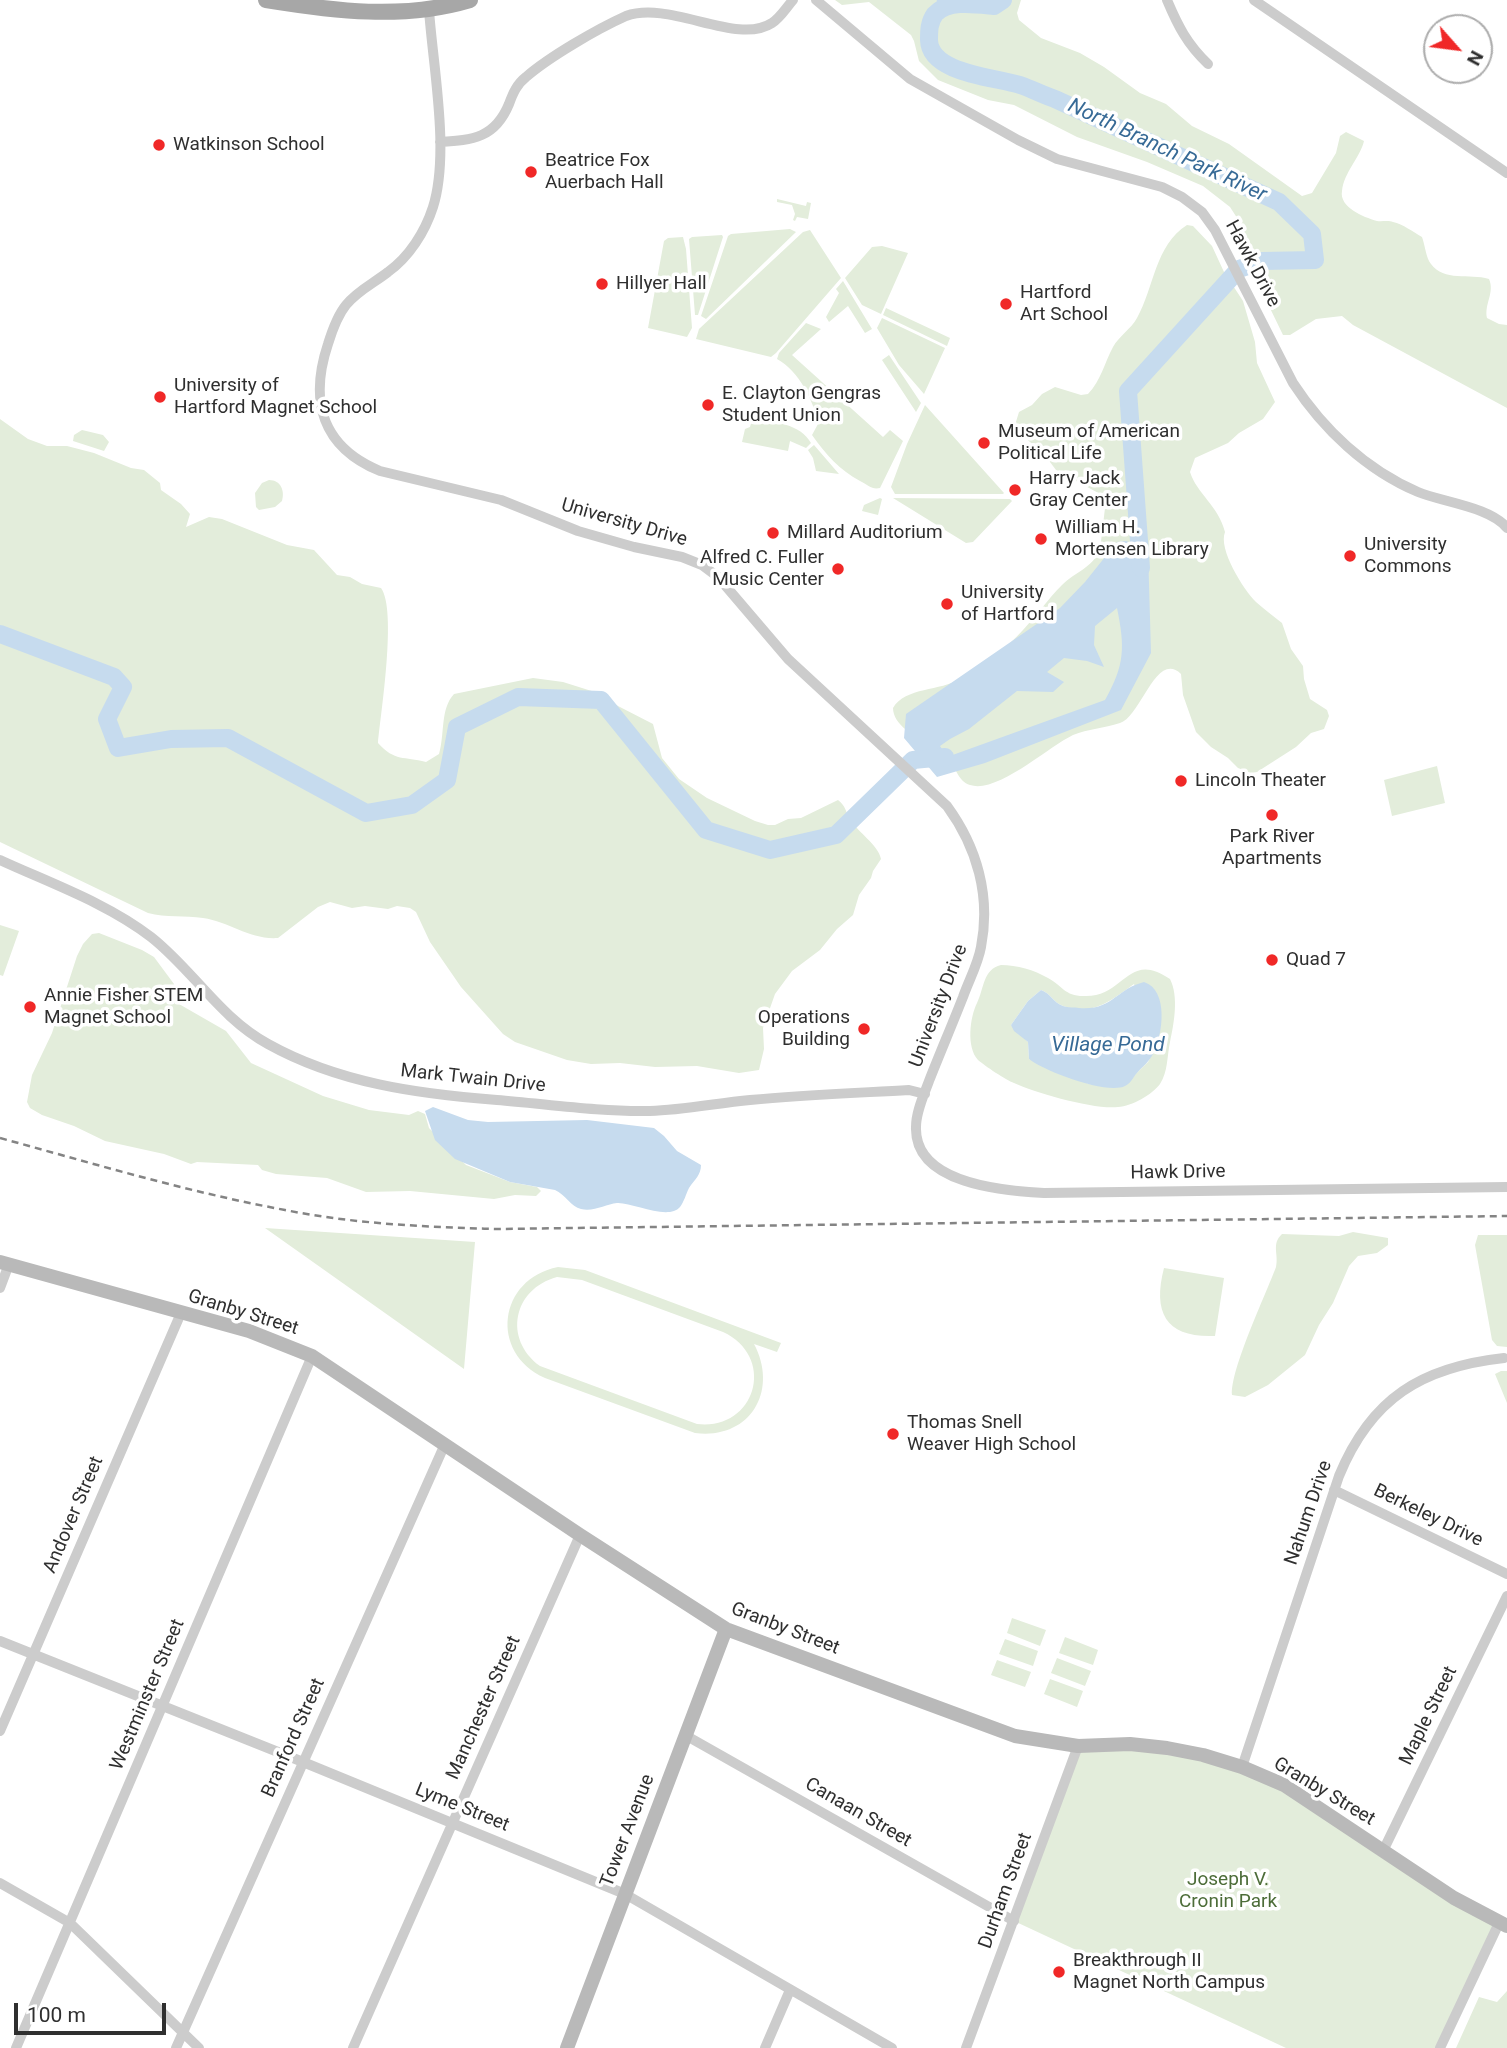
<!DOCTYPE html>
<html>
<head>
<meta charset="utf-8">
<style>
  body { margin:0 }
  #map { position:relative; width:1507px; height:2048px; overflow:hidden; background:#fff; font-family:Roboto,sans-serif }
  canvas { display:block }
  .north { position:absolute; left:1423px; top:14px; width:70px; height:70px; box-sizing:border-box; background:#fff; border:2px solid #acacac; border-radius:50%; rotate:118deg; font-size:19px; font-weight:700; line-height:28px; text-align:center; color:#2f2f2f }
  .north::after { content:''; display:block; margin:auto; width:24px; height:32px; background:#f02827; clip-path:polygon(50% 0,100% 100%,50% 72%,0 100%) }
  .scale { position:absolute; left:14px; top:2003px; width:152px; height:32px; box-sizing:border-box; border:4px solid #2f2f2f; border-top:0; padding-left:9px; font-size:21px; line-height:24px; white-space:nowrap; color:#2f2f2f; -webkit-text-stroke:5px #fff; paint-order:stroke }
</style>
</head>
<body>
<div id="map">
<canvas width="1507" height="2048"></canvas>
<div class="north">N</div>
<div class="scale">100 m</div>
</div>
<script>
const ctx = document.querySelector('canvas').getContext('2d');
ctx.lineJoin = 'round';
function fillPath(path, color) {
  ctx.fillStyle = color;
  ctx.fill(path, 'evenodd');
}
function strokePath(path, color, width, dash) {
  ctx.strokeStyle = color;
  ctx.lineWidth = width;
  ctx.lineCap = dash ? 'butt' : 'round';
  ctx.setLineDash(dash || []);
  ctx.stroke(path);
}
function write(font, color, halo, rows, align = 'center') {
  ctx.font = font + ' Roboto,sans-serif';
  ctx.lineWidth = 7;
  ctx.setLineDash([]);
  ctx.textBaseline = 'middle';
  ctx.strokeStyle = halo;
  ctx.fillStyle = color;
  for (const [text, x, y, turn = 0] of rows) {
    ctx.save();
    ctx.translate(x, y);
    ctx.rotate((+turn || 0) * Math.PI / 180);
    ctx.textAlign = isNaN(turn) ? turn : align;
    if (halo) ctx.strokeText(text, 0, 0);
    ctx.fillText(text, 0, 0);
    ctx.restore();
  }
}
fillPath(new Path2D(`
  M835,0H1021L1017,13L1019,20L1041,38L1080,53L1104,67L1140,93L1166,104L1192,126L1229,144L1302,196L1312,193L1336,153L1340,136L1346,132L1364,141C1360,158 1344,172 1342,191C1339,207 1363,217 1377,221C1382,222 1388,220 1393,222C1403,224 1413,232 1422,237C1425,245 1426,258 1431,264C1444,282 1469,273 1489,279C1495,293 1484,304 1487,318L1499,324L1507,325V408L1353,325L1342,316L1316,319L1290,335H1283L1237,240L1241,224L1230,207L1203,186L1147,162L1077,137L1014,105L988,100L938,80L919,61L914,41L911,35L869,2L842,5Z
  M777,199L806,206L807,202L811,203L808,219L797,217L795,221L793,220L795,214L792,205L777,202Z
  M1187,225L1193,226L1212,246L1224,272L1243,301L1255,342L1257,363L1275,402L1263,419L1239,433L1228,443L1195,458L1190,472C1197,494 1218,505 1225,532C1218,549 1243,589 1256,602C1264,609 1273,616 1282,623L1291,649L1303,666L1304,679L1310,699L1327,710L1329,716L1324,729L1311,733L1296,747L1257,772L1251,773L1238,768L1228,758L1211,747L1196,732L1183,695L1181,674C1156,650 1141,717 1120,723C1104,728 1088,729 1073,735C1048,747 997,794 970,785C958,781 957,769 949,761C943,755 935,750 928,745C915,736 893,725 893,708C905,687 941,691 960,679C983,666 1005,650 1023,630C1037,615 1048,599 1062,585C1075,572 1092,568 1100,550L1105,508L1102,495L1056,470L1044,454L1023,436L1015,425L1019,412L1032,405L1042,394L1055,387L1081,395L1088,394C1101,380 1104,364 1113,347C1119,336 1131,329 1137,318C1154,288 1155,245 1187,225Z
  M790,229L796,232L706,319L701,316L728,236L731,234Z
  M810,230L841,278L776,353L771,357L696,339L699,329L803,232Z
  M722,235L723,237L698,315H695L689,239L692,237Z
  M683,237L686,249L692,328L687,337L648,328L664,241L668,238Z
  M882,246L908,253L881,314L862,305L845,278L872,247Z
  M843,281L872,329L865,333L848,306L829,322L826,317L839,293L836,289Z
  M886,308L950,338L947,346L883,315Z
  M882,318L945,348L924,394L899,365L877,328Z
  M806,323L821,329L792,355L883,437L890,430L903,441L880,488C872,490 868,485 860,481C840,470 826,455 812,435L818,424C814,401 799,371 777,359L779,353Z
  M889,355L921,403L916,412L882,360Z
  M925,405L1004,493L1003,494H895L891,487L907,444Z
  M753,416C773,422 801,424 811,443L806,448L790,441L788,451L742,442L745,429L750,427Z
  M0,419L28,439L47,446H67L94,453L131,468L144,470L160,483L161,490L181,504L190,514L186,527L209,517L222,519L287,545L314,550L337,575L350,577L362,584L381,588C397,610 381,712 378,743C395,762 404,756 426,762L439,754C445,734 440,709 454,694L533,678L563,682L601,694L618,706L653,724L662,758L679,779L707,798L755,821L768,825H775L788,819L801,818L838,800C846,806 845,811 850,819C858,833 878,844 881,859L873,871L871,878L859,895L853,915L837,929L820,950L792,971L775,994L763,1028L764,1049L759,1070L739,1073L697,1066L655,1067L620,1063L591,1064L567,1060L515,1042L503,1034L461,987L430,942L416,912L410,908L397,906L388,909L365,906L352,908L330,902L318,907L278,938C250,940 230,922 203,918C185,915 166,918 148,913L0,842Z
  M82,430L103,435L109,442L104,451L73,441L74,435Z
  M814,445L839,474L816,471L813,458L808,450Z
  M269,480C281,480 285,491 282,501L275,507L259,510L256,507L255,493L262,483Z
  M880,498L882,499L878,515L862,511L864,505Z
  M893,498L1010,499L1012,501L973,542L966,543Z
  M1437,766L1445,803L1392,816L1384,780Z
  M0,925L19,931L3,976L0,975Z
  M99,933L142,950L154,957L174,984L179,1004L226,1031L251,1063L323,1096L369,1110L409,1115L418,1111L425,1114L429,1128L466,1165L510,1182L537,1187L541,1191L536,1196L515,1195L494,1199L410,1191L366,1192L327,1178L276,1174L262,1170L258,1165L197,1162L191,1164L164,1154L105,1141L74,1126L42,1115L30,1108L27,1102L32,1075L52,1033L77,956L83,944L92,934Z
  M1001,965C1017,965 1034,970 1048,978C1063,986 1065,997 1086,996C1125,996 1128,950 1170,979C1179,997 1174,1023 1170,1042C1167,1056 1168,1072 1160,1084C1152,1095 1132,1106 1118,1107C1095,1110 1036,1093 1014,1083C1006,1080 985,1066 978,1060C966,1047 970,1017 977,1003C984,989 983,969 1001,965ZM1134,984L1158,1043L1148,1062L1122,1087L1089,1084L1029,1059L1028,1042L1011,1025L1028,1001L1041,990C1050,993 1054,1003 1063,1006C1094,1016 1110,1001 1134,984Z
  M265,1228L475,1242L464,1369Z
  M1353,1232L1388,1238V1245L1377,1253L1358,1256L1349,1266L1333,1303L1319,1325L1305,1355L1268,1385L1245,1397L1232,1395C1230,1370 1266,1294 1276,1267C1279,1254 1271,1244 1282,1234L1339,1236Z
  M1478,1235H1507V1347L1497,1346L1492,1340L1475,1245Z
  M558,1267L585,1270L781,1343L777,1352L754,1344C779,1391 750,1440 695,1433L545,1378C489,1353 498,1279 558,1267ZM557,1277L582,1280L723,1332C777,1357 756,1431 697,1424L540,1366C503,1339 513,1289 557,1277Z
  M1164,1268L1224,1278L1215,1336C1167,1338 1152,1314 1164,1268Z
  M1501,1371H1507V1403L1495,1374Z
  M1012,1618L1046,1630L1040,1646L1007,1633Z
  M1065,1637L1098,1650L1093,1665L1059,1653Z
  M1005,1639L1038,1651L1033,1666L999,1654Z
  M1057,1658L1091,1671L1085,1686L1051,1673Z
  M997,1660L1031,1672L1025,1687L991,1675Z
  M1050,1679L1083,1691L1077,1707L1044,1694Z
  M1102,1744L1242,1767L1499,1923L1440,2048H1286L1014,1921L1078,1746Z
  M1507,1991V2048H1456L1479,1997L1497,2002Z`), '#e3eddb');
fillPath(new Path2D(`
  M1126,541L1148,549L1151,653L1121,710L985,763L937,777L904,738L906,714L1060,608L1085,582L1117,542ZM1117,608C1125,647 1125,665 1105,700L947,757L940,746L950,739L969,729L1017,691L1053,692L1064,682L1047,672L1064,658L1087,661L1104,667L1094,645L1095,626Z
  M1144,982C1169,990 1163,1035 1153,1054C1149,1062 1142,1067 1136,1074C1133,1078 1130,1084 1125,1086C1107,1095 1044,1071 1029,1059L1028,1042L1014,1031L1011,1025L1028,1001L1041,990C1050,993 1054,1003 1063,1006C1068,1008 1075,1007 1079,1008C1112,1011 1116,989 1144,982Z
  M433,1107L468,1120L488,1122L587,1120L654,1128L664,1136L677,1151L701,1165C701,1175 695,1179 689,1188C686,1194 684,1202 680,1207C668,1221 632,1202 617,1203C606,1204 594,1212 581,1209C571,1207 565,1194 555,1190L510,1182L455,1159L435,1140L425,1111Z`), '#c6dbee');
strokePath(new Path2D(`
  M938,0L939,8`), '#c6dbee', 2.5);
strokePath(new Path2D(`
  M1003,0L994,6C974,4 948,0 935,14C929,22 929,31 929,40C930,74 996,77 1020,85C1032,89 1043,95 1055,99L1279,202L1312,234L1315,260L1262,261L1239,269L1128,391L1141,568
  M0,634L114,677L123,687L107,719L118,748L171,739L228,738L366,813L412,805L447,780L457,727L518,697L601,700L706,830L770,850L836,835L913,760L945,757`), '#c6dbee', 18);
strokePath(new Path2D(`
  M816,0L910,79L1018,140L1057,159L1162,187L1182,197L1202,212L1215,230L1293,383C1323,429 1366,470 1418,492C1442,502 1491,507 1507,528
  M1167,0C1178,26 1187,44 1208,64
  M1254,0L1507,173
  M429,10C433,67 450,153 433,207C425,232 409,257 388,272C374,283 357,291 346,305C337,316 332,331 328,344C309,401 322,447 380,471L501,500L578,531L634,547L682,557L702,565L718,577L788,659L947,806C977,847 991,896 981,947C978,964 969,980 963,997C952,1025 940,1053 929,1081C924,1095 916,1111 916,1127C914,1184 1003,1191 1044,1193L1507,1187
  M440,142C473,140 495,138 509,104C513,93 517,84 526,77C549,57 597,29 626,16C670,0 737,46 772,23C780,18 786,8 793,0
  M0,860C50,883 107,903 151,937C193,970 220,1018 268,1044C338,1083 418,1094 497,1100C547,1104 599,1112 650,1111C684,1110 717,1103 750,1100C803,1095 856,1093 909,1090L925,1094
  M0,1288L9,1264
  M1334,1490L1507,1574
  M0,1641L303,1762L625,1894L892,2048
  M0,1731L181,1313
  M685,1735L1014,1921
  M1242,1767L1339,1476C1371,1398 1422,1367 1504,1358
  M1383,1851L1507,1596
  M0,1883L70,1923L199,2048
  M16,2048L312,1356
  M176,2048L445,1444
  M353,2048L580,1535
  M765,2048L790,1990
  M966,2048L1078,1746
  M1440,2048L1499,1923`), '#ccc', 10);
strokePath(new Path2D(`
  M0,1262L249,1331L312,1356L580,1535L726,1629L1015,1736L1078,1746L1130,1744L1167,1748L1203,1755L1242,1767L1284,1785L1454,1898L1507,1926
  M567,2048L726,1629`), '#b9b9b9', 14);
strokePath(new Path2D(`
  M266,0C334,11 403,20 470,0`), '#a7a7a7', 16);
strokePath(new Path2D(`
  M0,1138C95,1164 188,1192 285,1210C355,1224 426,1227 497,1229L1507,1216`), '#848484', 2.5, [7, 5]);
for (const [x, y, r, color] of [
  [159,145,7,"#f02827"],
  [531,172,7,"#f02827"],
  [602,284,7,"#f02827"],
  [1006,304,7,"#f02827"],
  [160,397,7,"#f02827"],
  [708,405,7,"#f02827"],
  [984,443,7,"#f02827"],
  [1015,490,7,"#f02827"],
  [773,533,7,"#f02827"],
  [1041,539,7,"#f02827"],
  [1350,556,7,"#f02827"],
  [838,569,7,"#f02827"],
  [947,604,7,"#f02827"],
  [1181,781,7,"#f02827"],
  [1272,815,7,"#f02827"],
  [1272,960,7,"#f02827"],
  [30,1007,7,"#f02827"],
  [864,1029,7,"#f02827"],
  [893,1434,7,"#f02827"],
  [1059,1972,7,"#f02827"]
]) {
  const dot = new Path2D();
  dot.arc(x, y, r, 0, 2 * Math.PI);
  ctx.fillStyle = color;
  ctx.fill(dot);
  strokePath(dot, '#fff', 2.5);
}
write('19px', '#2f2f2f', '#fff', [
  ["Watkinson School",173,145],
  ["Beatrice Fox",545,161],
  ["Auerbach Hall",545,183],
  ["Hillyer Hall",616,284],
  ["Hartford",1020,293],
  ["Art School",1020,315],
  ["University of",174,386],
  ["Hartford Magnet School",174,408],
  ["E. Clayton Gengras",722,394],
  ["Student Union",722,416],
  ["Museum of American",998,432],
  ["Political Life",998,454],
  ["Harry Jack",1029,479],
  ["Gray Center",1029,501],
  ["William H.",1055,528],
  ["Mortensen Library",1055,550],
  ["Millard Auditorium",787,533],
  ["University",1364,545],
  ["Commons",1364,567],
  ["Alfred C. Fuller",824,558,"right"],
  ["Music Center",824,580,"right"],
  ["University",961,593],
  ["of Hartford",961,615],
  ["Lincoln Theater",1195,781],
  ["Park River",1272,837,"center"],
  ["Apartments",1272,859,"center"],
  ["Quad 7",1286,960],
  ["Annie Fisher STEM",44,996],
  ["Magnet School",44,1018],
  ["Operations",850,1018,"right"],
  ["Building",850,1040,"right"],
  ["Thomas Snell",907,1423],
  ["Weaver High School",907,1445],
  ["Breakthrough II",1073,1961],
  ["Magnet North Campus",1073,1983]
], 'left');
write('19px', '#2f2f2f', '#fff', [
  ["Hawk Drive",1252,264,62],
  ["University Drive",624,523,16],
  ["University Drive",939,1006,-69],
  ["Mark Twain Drive",473,1079,6],
  ["Hawk Drive",1178,1173,-1],
  ["Granby Street",243,1313,17],
  ["Nahum Drive",1309,1513,-71],
  ["Andover Street",74,1515,-67],
  ["Berkeley Drive",1428,1516,26],
  ["Granby Street",785,1629,21],
  ["Westminster Street",148,1695,-67],
  ["Manchester Street",484,1708,-66],
  ["Maple Street",1429,1716,-64],
  ["Branford Street",294,1738,-66],
  ["Granby Street",1324,1792,31],
  ["Lyme Street",462,1808,22],
  ["Canaan Street",858,1813,30],
  ["Tower Avenue",628,1831,-69],
  ["Durham Street",1006,1891,-70]
]);
write('19px', '#4d6d39', '#fff', [
  ["Joseph V.",1228,1880],
  ["Cronin Park",1228,1902]
]);
write('italic 21px', '#376a96', '#fff', [
  ["North Branch Park River",1167,151,25],
  ["Village Pond",1108,1046]
]);
</script>
</body>
</html>
